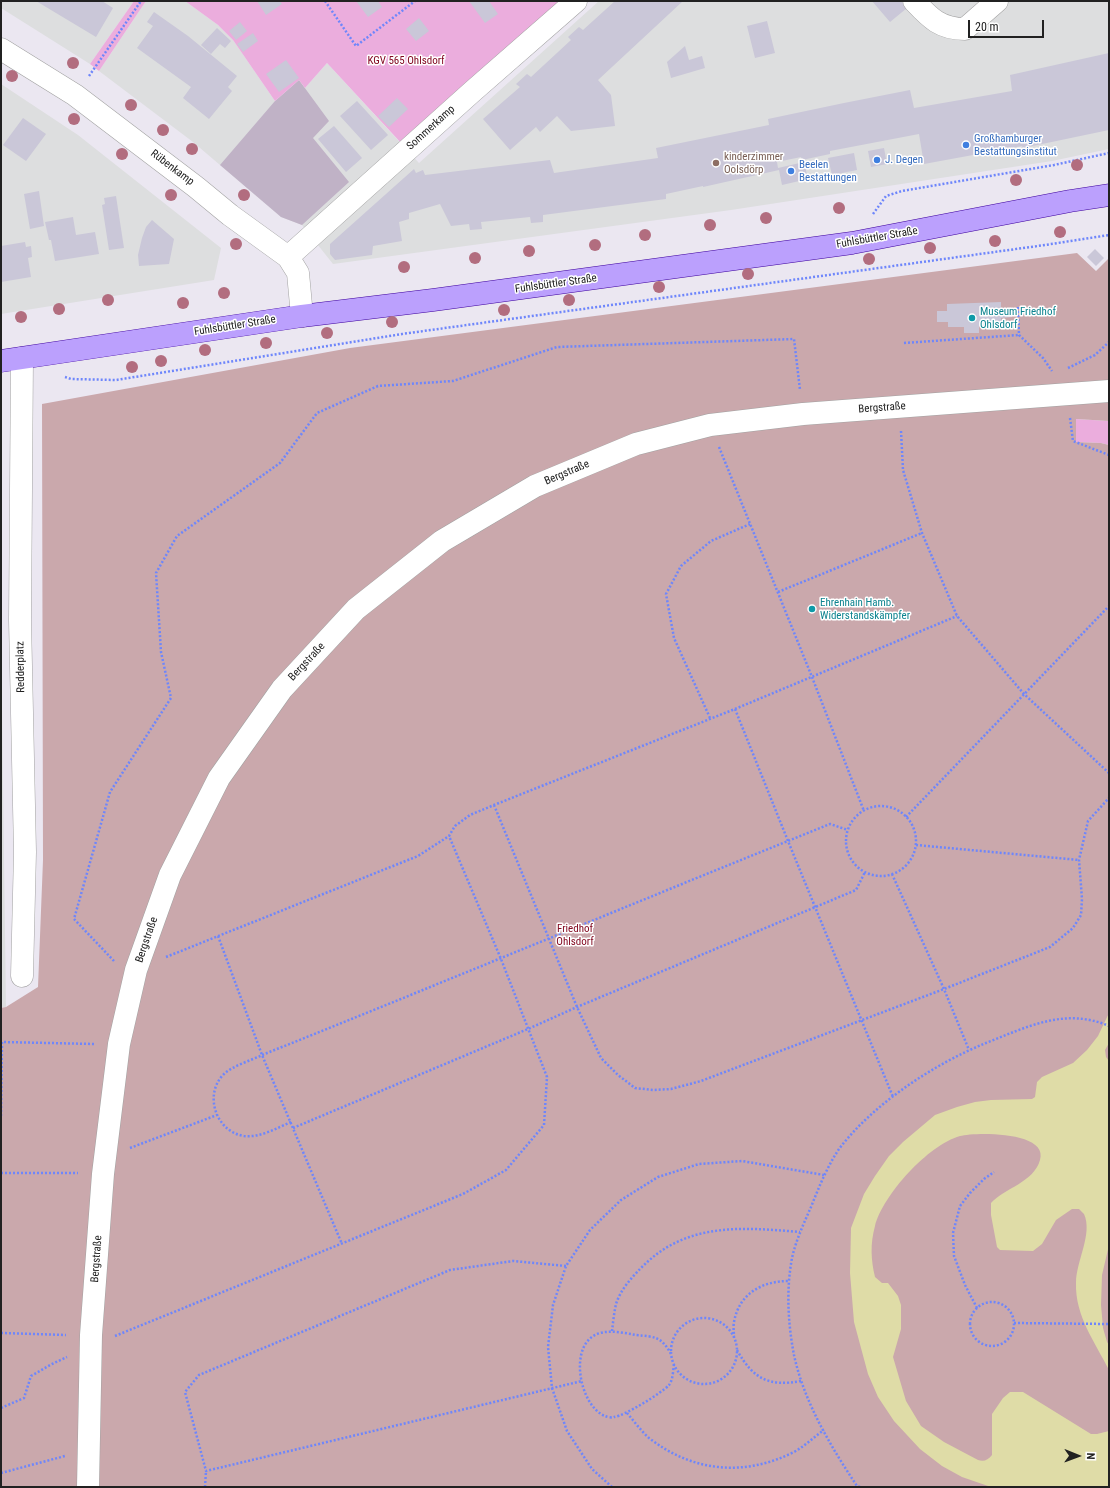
<!DOCTYPE html>
<html>
<head>
<meta charset="utf-8">
<style>
  body { margin:0 }
  #map { position:relative; width:1110px; height:1488px; overflow:hidden; background:#ebe7f1; font-family:"Roboto Condensed",sans-serif }
  canvas { display:block }
  .frame { position:absolute; inset:0; border:2px solid #212121; pointer-events:none }
  .north { position:absolute; left:1058px; top:1436px; width:40px; height:40px; -webkit-text-stroke:3px #fff; paint-order:stroke; rotate:91deg; font-size:11px; font-weight:700; line-height:16px; text-align:center; color:#212121 }
  .north::after { content:''; display:block; margin:auto; width:14px; height:18px; background:#212121; clip-path:polygon(50% 0,100% 100%,50% 72%,0 100%) }
  .scale { position:absolute; left:968px; top:20px; width:76px; height:18px; box-sizing:border-box; border:2px solid #212121; border-top:0; padding-left:5px; font-size:12px; line-height:14px; white-space:nowrap; color:#212121; -webkit-text-stroke:3px #fff; paint-order:stroke }
</style>
</head>
<body>
<div id="map">
<canvas width="1110" height="1488"></canvas>
<div class="frame"></div>
<div class="north">N</div>
<div class="scale">20 m</div>
</div>
<script>
const ctx = document.querySelector('canvas').getContext('2d');
ctx.lineJoin = 'round';
function fillPath(path, color) {
  ctx.fillStyle = color;
  ctx.fill(path, 'evenodd');
}
function strokePath(path, color, width, dash) {
  ctx.strokeStyle = color;
  ctx.lineWidth = width;
  ctx.lineCap = dash ? 'butt' : 'round';
  ctx.setLineDash(dash || []);
  ctx.stroke(path);
}
function write(font, color, halo, rows, align = 'center') {
  ctx.font = font + ' "Roboto Condensed",sans-serif';
  ctx.lineWidth = 3;
  ctx.setLineDash([]);
  ctx.textBaseline = 'middle';
  ctx.strokeStyle = halo;
  ctx.fillStyle = color;
  for (const [text, x, y, turn = 0] of rows) {
    ctx.save();
    ctx.translate(x, y);
    ctx.rotate((+turn || 0) * Math.PI / 180);
    ctx.textAlign = isNaN(turn) ? turn : align;
    if (halo) ctx.strokeText(text, 0, 0);
    ctx.fillText(text, 0, 0);
    ctx.restore();
  }
}
fillPath(new Path2D(`
  M1,1H134L90,64L1,8Z
  M146,1H185L218,25L233,40L275,101L299,80L305,88L327,63L419,163L599,1H1109V149L1052,161L731,210L333,264L302,225L281,217L193,142L99,71Z
  M1,84L78,135L221,248L214,280L1,314Z
  M1,634L6,1007L1,1008Z`), '#dddedf');
fillPath(new Path2D(`
  M299,80L329,121L313,138L349,182L302,225L281,217L220,165L275,101Z`), '#c0b2c6');
fillPath(new Path2D(`
  M134,1H146L99,71L90,64Z
  M185,1H561L402,144L327,63L305,88L299,80L275,101L233,40L218,25Z
  M1075,419L1109,421V445L1101,443L1076,442Z`), '#ebaddd');
fillPath(new Path2D(`
  M1077,253L1096,271L1109,258V421L1076,419V442L1101,443L1109,445V1487H1V1008L6,1007L38,987L43,860L42,404L350,348Z`), '#caa8ac');
fillPath(new Path2D(`
  M1109,1013V1043L1105,1050L1106,1057L1109,1061V1245L1102,1275L1101,1305L1103,1328L1107,1342L1109,1345V1370C1095,1342 1075,1316 1076,1283C1076,1261 1093,1234 1084,1214L1079,1209H1072L1056,1220L1042,1244L1033,1251L1000,1250L997,1247L991,1215V1203C1005,1188 1034,1182 1040,1160C1049,1131 975,1132 960,1136C928,1145 883,1195 875,1226C870,1244 871,1260 875,1277L882,1283H888L898,1296L901,1305V1329L893,1357L906,1401L921,1426L944,1442L978,1460C984,1462 988,1460 992,1455V1414L1003,1398L1010,1392H1023L1091,1434H1097L1109,1431L1108,1487H991L962,1477L942,1466L920,1449L894,1421L878,1397L868,1374L854,1322L850,1273L851,1228L864,1194L875,1176L889,1156L903,1142L935,1115L957,1107L975,1102L991,1100L1032,1099L1035,1097L1037,1082L1042,1077L1073,1063L1087,1050L1098,1036Z`), '#dfdca7');
fillPath(new Path2D(`
  M36,1H102L113,8L96,37Z
  M257,1H280L282,4L266,15Z
  M356,1H378L382,7L368,17Z
  M469,1H489L498,14L485,23Z
  M615,1H683L598,80L611,95L615,126L571,131L557,116L540,132L536,127L510,150L483,119L520,87L516,84L527,74L531,77L571,40L568,37L579,27L583,30Z
  M872,1H901L907,8L890,22Z
  M154,12L188,36L237,76L228,87L232,91L209,119L183,98L191,87L137,48L153,26L147,22Z
  M419,18L429,31L416,41L406,29Z
  M767,21L775,53L755,58L747,26Z
  M240,22L247,31L236,40L229,31Z
  M217,28L231,41L225,48L220,44L211,54L201,45Z
  M253,33L258,41L243,52L237,44Z
  M685,46L689,60L702,56L705,68L671,78L667,62Z
  M1109,53V130L1023,148L1022,146L924,164L919,134L830,151V154L802,160L801,157L777,162L778,168L804,162L808,179L782,185L779,170L703,187V186L666,194V199L543,215V222L531,223L530,217L481,222L482,229L470,230L469,224L451,226L440,204L409,213V219L399,222L402,241L373,246L372,255L335,260L330,254V244L414,169L416,173L423,170L425,175L550,160L554,173L658,158L656,148L769,125L768,119L844,103L910,90L914,108L1012,91L1010,75Z
  M286,60L299,78L279,92L266,74Z
  M397,98L408,109L389,127L378,116Z
  M357,101L388,135L371,150L340,116Z
  M23,118L46,134L26,161L3,145Z
  M334,126L362,158L346,172L318,139Z
  M884,148L887,164L871,167L868,151Z
  M854,153L857,170L832,175L828,158Z
  M39,191L44,226L30,229L24,194Z
  M116,196L124,248L109,250L102,205L105,204L104,198Z
  M73,217L76,235L95,232L99,254L55,261L51,240H49L45,222Z
  M152,220L174,239L169,264L139,266L138,255L142,238L146,227Z
  M25,242L26,247L31,246L32,257L28,258L31,277L1,282V246Z
  M1095,249L1104,258L1096,266L1087,257Z
  M1001,302V308H1012V317L1001,318L1002,325L979,326V333H964V327H948V322H937V311H947V304Z`), '#cac7d8');
const minor = new Path2D(`
  M914,1C930,18 940,29 965,29L997,1
  M1,49L75,95L196,187L230,215L288,257L298,273L302,316
  M288,257L473,91L576,1
  M22,358L20,620L25,852L22,976
  M88,1487L91,1335L103,1174L119,1044L136,970L170,875L219,778L282,689L356,609L442,541L535,486L636,444L710,425L803,414L1109,391`);
const major = new Path2D(`
  M1,361L302,316L433,300L852,243L1070,201L1109,195`);
strokePath(minor, '#a2a2a2', 23);
strokePath(major, '#3d009d', 23);
strokePath(new Path2D(`
  M325,1L356,46L415,1
  M89,76L141,1
  M873,214L886,196L902,191L1054,165L1109,153
  M1018,307L1019,335L1043,358L1052,371
  M904,343L1019,335
  M1068,368L1095,355L1109,342
  M65,377L71,379L116,380L402,334L1045,245L1109,235
  M1070,418L1073,441L1109,455
  M901,431L903,470L922,533L957,616L1024,694L1109,773
  M719,447L812,677L864,811
  M778,592L922,533
  M735,709L788,841L893,1097
  M710,718L674,638L666,594L681,566L711,541L750,524
  M494,805L577,1007L601,1058L618,1075L635,1088L653,1090L671,1089L701,1081L944,989L1050,947L1073,928L1081,915L1082,899L1079,860L1088,821L1109,798
  M846 841a35 35 0 1 1 70 0a35 35 0 1 1-70 0Z
  M906,817L1109,606
  M916,845L1079,860
  M892,874L944,989L969,1050
  M218,936L262,1055L342,1244
  M166,957L418,856L449,836L455,826L470,815L494,805L735,709L957,616
  M114,961L74,919L110,792L171,698L161,652L156,573L177,536L280,463L317,413L378,386L453,381L557,347L794,339L800,390
  M1,1116L2,1042L95,1044
  M291,1122C277,1128 260,1138 244,1136C217,1132 204,1097 222,1076C231,1066 250,1061 262,1055C452,979 641,900 830,824L848,830
  M293,1128L528,1029L577,1007L856,890L865,872
  M130,1148L217,1115
  M1,1173H78
  M566,1266L513,1261L450,1270L199,1375L185,1392L206,1471L582,1381
  M970 1324a22 22 0 1 1 44 0a22 22 0 1 1-44 0Z
  M977,1308L965,1285L954,1256L953,1233L960,1206L970,1193L984,1179L994,1172
  M671 1351a33 33 0 1 1 66 0a33 33 0 1 1-66 0Z
  M1014,1323L1109,1324
  M612,1331C613,1323 614,1313 616,1304C620,1291 631,1278 640,1269C685,1222 740,1227 800,1232
  M1,1333L66,1335
  M115,1336L463,1194L506,1170L544,1125L547,1077L501,959L449,836
  M734,1338C734,1332 733,1327 734,1322C739,1293 763,1281 789,1281
  M737,1350C753,1379 769,1387 801,1381
  M671,1354C661,1336 655,1337 636,1335C625,1333 612,1330 600,1333C567,1342 579,1406 605,1416C607,1417 612,1418 614,1417C624,1416 662,1393 669,1385C673,1380 673,1371 674,1364
  M1,1408L24,1398L31,1376L52,1364L67,1357
  M627,1413C634,1421 641,1431 649,1438C693,1472 744,1477 794,1452C805,1446 814,1437 824,1430
  M1,1473L65,1456
  M205,1487L206,1471
  M612,1487L592,1469L567,1431L552,1388L548,1347L553,1305L566,1266L590,1230L621,1200L658,1177L699,1164L742,1161L824,1175
  M860,1487L857,1486C831,1447 804,1402 794,1355C788,1324 786,1290 792,1258C796,1240 804,1223 811,1207C819,1187 827,1167 839,1149C873,1104 934,1064 986,1043C1027,1027 1065,1007 1109,1026`), '#6e86fb', 2.5, [2, 2]);
strokePath(minor, '#fff', 22);
strokePath(major, '#bba0fd', 22);
ctx.fillStyle = '#b26d7f';
for (const [x, y] of [
  [73,63],
  [12,76],
  [131,105],
  [74,119],
  [163,130],
  [192,149],
  [122,154],
  [1077,165],
  [1016,180],
  [171,195],
  [244,195],
  [839,208],
  [766,218],
  [710,225],
  [1060,232],
  [645,235],
  [995,241],
  [236,244],
  [595,245],
  [930,248],
  [529,251],
  [475,258],
  [869,259],
  [404,267],
  [748,274],
  [659,287],
  [224,293],
  [108,300],
  [569,300],
  [183,303],
  [59,309],
  [504,310],
  [21,317],
  [392,322],
  [327,333],
  [266,343],
  [205,350],
  [161,361],
  [132,367]
]) {
  ctx.beginPath();
  ctx.arc(x, y, 6, 0, 2 * Math.PI);
  ctx.fill();
}
for (const [x, y, r, color] of [
  [966,145,4,"#3f7fe0"],
  [877,160,4,"#3f7fe0"],
  [716,163,4,"#8d6e63"],
  [791,171,4,"#3f7fe0"],
  [972,318,4,"#0f9aa8"],
  [812,609,4,"#0f9aa8"]
]) {
  const dot = new Path2D();
  dot.arc(x, y, r, 0, 2 * Math.PI);
  ctx.fillStyle = color;
  ctx.fill(dot);
  strokePath(dot, '#fff', 1.5);
}
write('11px', '#830a22', '#fff', [
  ["KGV 565 Ohlsdorf",406,61],
  ["Friedhof",575,929],
  ["Ohlsdorf",575,942]
]);
write('11px', '#212121', '#fff', [
  ["Sommerkamp",431,128,-42],
  ["Rübenkamp",172,168,37],
  ["Fuhlsbüttler Straße",877,238,-10],
  ["Fuhlsbüttler Straße",556,284,-8],
  ["Fuhlsbüttler Straße",235,326,-9],
  ["Bergstraße",882,408,-4],
  ["Bergstraße",567,473,-23],
  ["Bergstraße",307,662,-47],
  ["Redderplatz",21,667,-91],
  ["Bergstraße",147,940,-71],
  ["Bergstraße",97,1259,-86]
]);
write('11px', '#366cbe', '#fff', [
  ["Großhamburger",974,139],
  ["Bestattungsinstitut",974,152],
  ["J. Degen",885,160],
  ["Beelen",799,165],
  ["Bestattungen",799,178]
], 'left');
write('11px', '#785e54', '#fff', [
  ["kinderzimmer",724,157],
  ["Oolsdörp",724,170]
], 'left');
write('11px', '#0d838f', '#fff', [
  ["Museum Friedhof",980,312],
  ["Ohlsdorf",980,325],
  ["Ehrenhain Hamb.",820,603],
  ["Widerstandskämpfer",820,616]
], 'left');
</script>
</body>
</html>
